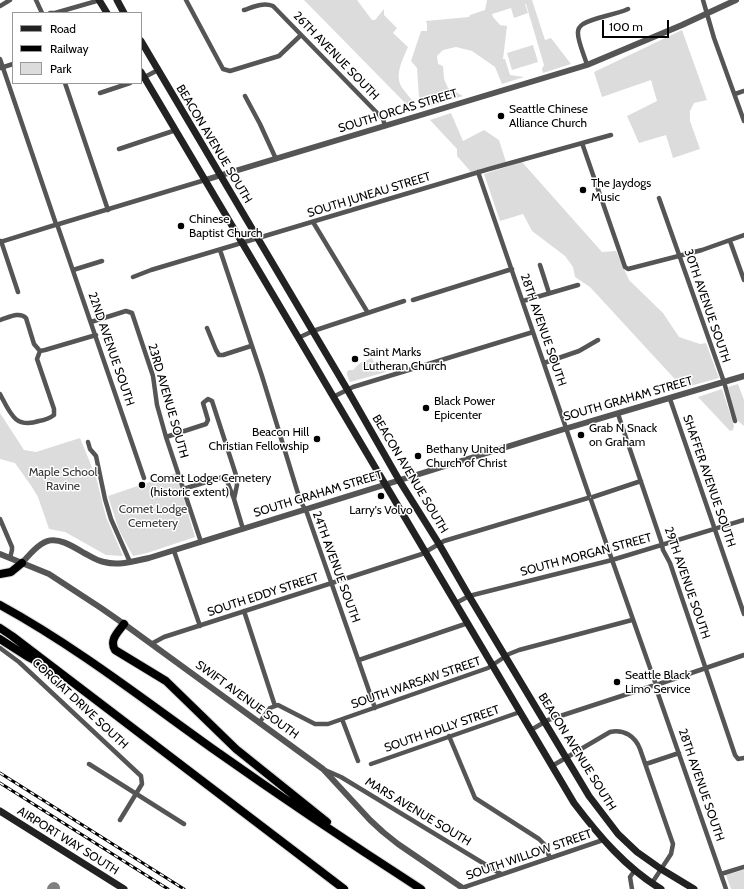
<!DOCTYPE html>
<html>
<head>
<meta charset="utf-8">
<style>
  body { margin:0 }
  #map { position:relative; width:744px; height:889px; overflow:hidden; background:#fff; font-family:Cabin,sans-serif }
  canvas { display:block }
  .legend { position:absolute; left:12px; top:12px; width:130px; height:72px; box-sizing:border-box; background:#fff; border:1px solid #999; margin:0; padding:5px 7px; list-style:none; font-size:12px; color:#000 }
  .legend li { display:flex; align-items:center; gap:8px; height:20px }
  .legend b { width:20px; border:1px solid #999 }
  .scale { position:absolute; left:602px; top:20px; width:67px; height:18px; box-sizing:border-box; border:2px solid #000; border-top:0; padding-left:5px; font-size:12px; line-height:14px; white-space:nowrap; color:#000; -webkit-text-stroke:3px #fff; paint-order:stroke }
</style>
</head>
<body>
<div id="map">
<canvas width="744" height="889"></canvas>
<ul class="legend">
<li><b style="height:5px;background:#222"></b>Road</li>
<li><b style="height:5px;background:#000"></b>Railway</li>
<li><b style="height:11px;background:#dcdcdc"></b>Park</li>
</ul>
<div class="scale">100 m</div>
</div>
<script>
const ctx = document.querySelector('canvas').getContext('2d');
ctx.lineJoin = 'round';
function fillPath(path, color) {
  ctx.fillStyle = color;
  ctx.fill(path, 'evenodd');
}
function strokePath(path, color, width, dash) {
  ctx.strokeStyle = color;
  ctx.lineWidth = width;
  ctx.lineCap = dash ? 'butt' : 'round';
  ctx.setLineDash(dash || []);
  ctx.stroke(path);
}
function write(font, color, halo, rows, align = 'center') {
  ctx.font = font + ' Cabin,sans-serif';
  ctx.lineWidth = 3;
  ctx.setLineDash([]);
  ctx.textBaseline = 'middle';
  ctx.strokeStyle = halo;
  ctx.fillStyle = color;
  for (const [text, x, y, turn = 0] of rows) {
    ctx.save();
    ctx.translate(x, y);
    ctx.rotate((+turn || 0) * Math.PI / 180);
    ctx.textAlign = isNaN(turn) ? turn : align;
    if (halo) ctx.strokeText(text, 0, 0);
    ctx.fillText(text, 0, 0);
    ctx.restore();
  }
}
fillPath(new Path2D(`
  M304,0H357L372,20H375L384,9V15L397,28L393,33L408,47C403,59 393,76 403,89C408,96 414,102 419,109L413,111Z
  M487,0H532L545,40L551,38L571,64L543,73L542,69L544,65L526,4H525L528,13L514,18L511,8L492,14L493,17L500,25L507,26L503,59H505L510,75L524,77L502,84L495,67L472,51L456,47L443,50L437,56L438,64L443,66L444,79L448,88L463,96L428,107L419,97L417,68L411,61L421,31H427V24L426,21L469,17L470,15L485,10Z
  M682,30L707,100L694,103L690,111V121L700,149L673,158L666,135L639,143L627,116L657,101L651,80L602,97L594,72Z
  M533,45L538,62L512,70L507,53Z
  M451,113L463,141L484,130L499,140L506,162L471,172L457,156V149L430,120Z
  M522,162L602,252L616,251L629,280L663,313L679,337L700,344L706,343L719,378L683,388L590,287L575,277L573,267L565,256L532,231L523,214L500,221L484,174Z
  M372,358L377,371L384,368L386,372L350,382L347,375V372L349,370H353L360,363Z
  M738,384L744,400V426L737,420L728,387Z
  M722,389L734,426L733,430L730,431L698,397Z
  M0,413L24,450L36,452L80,438L96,477L106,517L123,556L106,555L65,532L49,529L38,497L32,487L15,463L0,459Z
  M176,473L195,537L147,553L133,556L119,530L108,496Z
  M744,870V889H731L726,875Z`), '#dcdcdc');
strokePath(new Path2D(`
  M53,889L54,888`), '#808080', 12);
const motorway = new Path2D(`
  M0,574L11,572L22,563
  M0,605C75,646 143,699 213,749C281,797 351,844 421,889
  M124,624C118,632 109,640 115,650L166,681L236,749L327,822
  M0,628L12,636L344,889
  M0,639L28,657L44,665`);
strokePath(motorway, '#dbdbdb', 10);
strokePath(new Path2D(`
  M36,0L42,13
  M186,0L223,69L230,71L279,56L301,35
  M703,0L714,38L744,121
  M0,6L10,0
  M244,10C253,7 263,2 273,6L383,119L385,126
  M50,13H55L100,0
  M0,59L56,224
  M587,65C585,57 577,40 578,32C578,28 580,26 583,24C595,17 615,15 628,9
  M0,68L13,64
  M141,79L158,70
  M65,83L108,210
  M100,93L130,83
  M735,94L744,91
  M245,96L260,124L276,159
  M582,143L625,267L628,269L702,250L744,235
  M119,149L176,130
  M478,172L589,495
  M659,198L724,382L735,421
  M313,222L368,313
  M59,224L205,180
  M58,227L144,478
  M1,241L18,292
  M730,241L744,280
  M0,242L55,225
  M220,250L262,376L300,500L307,513L375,708
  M540,265L549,293
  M73,270L102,261
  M133,277L151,270L489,169L611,135
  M413,300L512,269
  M523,301L578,285
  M0,320C8,318 19,311 26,318L34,344L40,351L37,359L54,409V415C50,418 45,420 39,421C15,429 10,413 0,394
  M91,322L126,311L132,313L153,376L157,405L166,437L201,542
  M207,328L216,350L219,355H223L251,346
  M298,338L313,331L404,301
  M40,351L45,350L96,335
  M544,363L579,351L598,340
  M333,397L353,387L533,332
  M670,399L744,614
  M618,414L661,541L663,550L670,563L735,755L738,759L744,758
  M166,437L206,424L208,420L203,403L208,399L212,401L236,475L237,485L234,499L243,529
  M88,442L90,449L96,456L105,499L111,519L130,562
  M183,489L223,477L227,481L234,499
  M593,497L641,481
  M591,500L655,682
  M0,519L12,547V550L10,558
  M174,551L200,626
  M456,603L469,596L612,560L744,520
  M244,611L275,706
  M151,644L164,637L422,554L444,541L588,498
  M0,648L19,662L141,776L142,784L120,820
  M359,660L468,623
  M659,684L744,655
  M656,688L726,889
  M342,719L358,761
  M259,723L270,708L278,705L315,724H328L488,668L509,654L519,650L632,620
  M531,730L548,720L652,686
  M449,736L475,798L539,839L544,844L550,858
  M89,764L184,824
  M371,764L520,712
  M646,764L679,753
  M552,766L610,732C624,729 635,736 640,749L673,844L671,854L652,883
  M325,770L341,777L501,874
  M721,874L744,867
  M462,888L603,840
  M632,889L630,877L635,870`), '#555', 4.5);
strokePath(new Path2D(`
  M205,180L587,65L682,25L736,0
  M0,554L49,574L101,608L124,624L323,769L370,820L383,832L398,844L464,889
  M22,563C46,535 53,534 84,553C90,556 97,561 104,562C119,566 134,561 149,558L561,430L744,376`), '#555', 6);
strokePath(new Path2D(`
  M99,0L107,13
  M117,0L124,13
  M141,41L347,389L399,480L439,544L469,596L589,796L618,834L637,852L661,869L694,889
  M141,72L574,803C599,836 626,868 661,889
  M0,811L124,889`), '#222', 7);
strokePath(motorway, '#000', 8);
const rail = new Path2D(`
  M0,773L184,889
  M0,783L168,889`);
strokePath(rail, '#000', 3);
strokePath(rail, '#fff', 1.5, [4.5]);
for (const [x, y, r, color] of [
  [501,116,4,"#000"],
  [583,190,4,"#000"],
  [181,226,4,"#000"],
  [355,359,4,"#000"],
  [426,408,4,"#000"],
  [581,435,4,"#000"],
  [317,439,4,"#000"],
  [418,456,4,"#000"],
  [142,485,4,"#000"],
  [381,496,4,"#000"],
  [617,682,4,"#000"]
]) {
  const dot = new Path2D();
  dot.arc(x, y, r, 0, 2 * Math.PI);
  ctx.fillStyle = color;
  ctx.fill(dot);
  strokePath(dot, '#fff', 1.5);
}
write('12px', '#000', '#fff', [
  ["26TH AVENUE SOUTH",336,56,46],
  ["SOUTH ORCAS STREET",398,111,-17],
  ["BEACON AVENUE SOUTH",214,144,59],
  ["SOUTH JUNEAU STREET",369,195,-17],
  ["30TH AVENUE SOUTH",707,306,71],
  ["28TH AVENUE SOUTH",543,330,71],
  ["22ND AVENUE SOUTH",111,349,71],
  ["SOUTH GRAHAM STREET",628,399,-16],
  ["23RD AVENUE SOUTH",168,401,74],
  ["BEACON AVENUE SOUTH",410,474,59],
  ["SHAFFER AVENUE SOUTH",709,481,71],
  ["SOUTH GRAHAM STREET",318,494,-17],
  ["SOUTH MORGAN STREET",586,555,-15],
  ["24TH AVENUE SOUTH",336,567,70],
  ["29TH AVENUE SOUTH",687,583,71],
  ["SOUTH EDDY STREET",263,595,-18],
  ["SOUTH WARSAW STREET",416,683,-19],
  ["SWIFT AVENUE SOUTH",247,700,36],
  ["CORGIAT DRIVE SOUTH",80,704,43],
  ["SOUTH HOLLY STREET",442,729,-19],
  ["BEACON AVENUE SOUTH",577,752,58],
  ["28TH AVENUE SOUTH",701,785,71],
  ["MARS AVENUE SOUTH",418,812,31],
  ["AIRPORT WAY SOUTH",68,841,32],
  ["SOUTH WILLOW STREET",529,855,-19]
]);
write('12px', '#000', '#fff', [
  ["Seattle Chinese",509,109],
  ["Alliance Church",509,123],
  ["The Jaydogs",591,183],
  ["Music",591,197],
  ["Chinese",189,219],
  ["Baptist Church",189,233],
  ["Saint Marks",363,352],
  ["Lutheran Church",363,366],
  ["Black Power",434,401],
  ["Epicenter",434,415],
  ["Grab N Snack",589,428],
  ["on Graham",589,442],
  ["Beacon Hill",309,432,"right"],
  ["Christian Fellowship",309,446,"right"],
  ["Bethany United",426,449],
  ["Church of Christ",426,463],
  ["Comet Lodge Cemetery",150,478],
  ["(historic extent)",150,492],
  ["Larry's Volvo",381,510,"center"],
  ["Seattle Black",625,675],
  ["Limo Service",625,689]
], 'left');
write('12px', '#333', '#fff', [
  ["Maple School",63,472],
  ["Ravine",63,486],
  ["Comet Lodge",153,509],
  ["Cemetery",153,523]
]);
</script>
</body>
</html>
